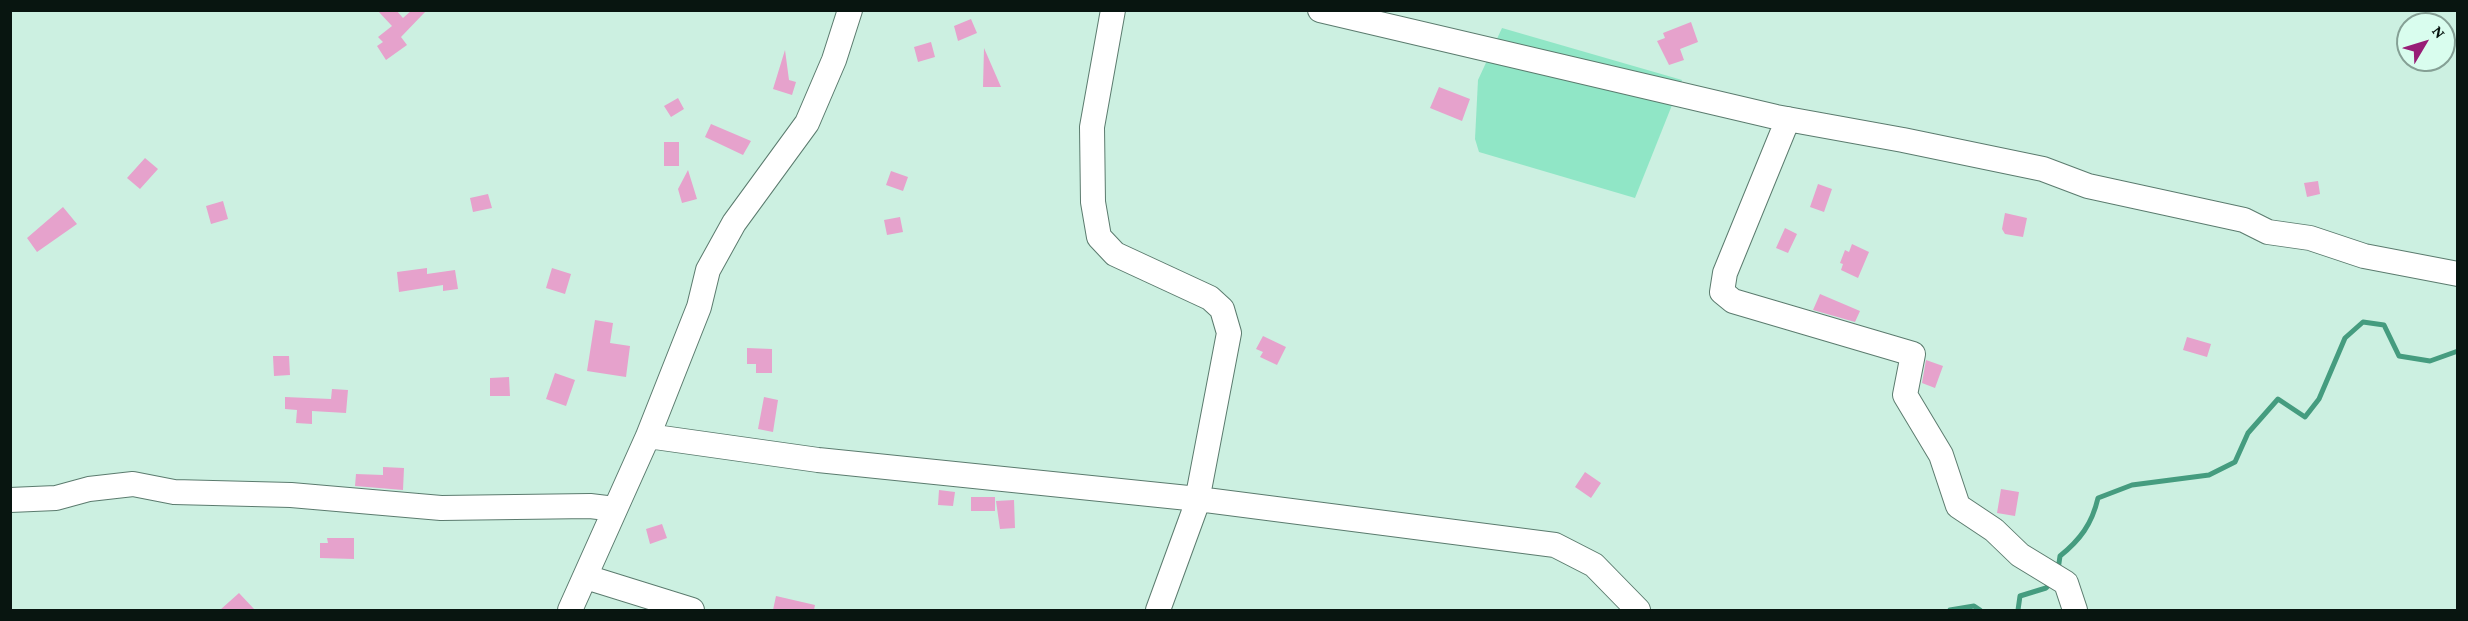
<!DOCTYPE html>
<html>
<head>
<meta charset="utf-8">
<style>
  body { margin:0 }
  #map { position:relative; width:2468px; height:621px; overflow:hidden; background:#ccf0e1; font-family:"Crimson Pro",serif }
  canvas { display:block }
  .frame { position:absolute; inset:0; border:12px solid #081510; pointer-events:none }
  .north { position:absolute; left:2396px; top:12px; width:60px; height:60px; box-sizing:border-box; background:#d9fdee; border:2px solid #85a095; border-radius:50%; rotate:52deg; font-size:16px; font-weight:700; line-height:24px; text-align:center; color:#081510 }
  .north::after { content:''; display:block; margin:auto; width:21px; height:27px; background:#981d76; clip-path:polygon(50% 0,100% 100%,50% 72%,0 100%) }
</style>
</head>
<body>
<div id="map">
<canvas width="2468" height="621"></canvas>
<div class="frame"></div>
<div class="north">N</div>
</div>
<script>
const ctx = document.querySelector('canvas').getContext('2d');
ctx.lineJoin = 'round';
function fillPath(path, color) {
  ctx.fillStyle = color;
  ctx.fill(path, 'evenodd');
}
function strokePath(path, color, width, dash) {
  ctx.strokeStyle = color;
  ctx.lineWidth = width;
  ctx.lineCap = dash ? 'butt' : 'round';
  ctx.setLineDash(dash || []);
  ctx.stroke(path);
}
fillPath(new Path2D(`
  M1502,28L1682,80L1635,198L1479,152L1475,139L1478,80Z`), '#90e6c6');
strokePath(new Path2D(`
  M2058,570L2060,556C2080,540 2092,524 2098,498L2132,485L2209,475L2235,462L2248,433L2278,399L2305,417L2319,399L2345,338L2363,322L2384,325L2399,356L2430,361L2458,351
  M1950,610L1974,606L1980,610
  M2018,610L2020,596L2046,588L2053,581`), '#459c7f', 5);
fillPath(new Path2D(`
  M377,10H396L403,18L412,10L426,11L401,37L407,45L386,60L377,46L383,42L378,37L392,26Z
  M971,19L977,33L958,41L954,26Z
  M1691,22L1698,42L1680,49L1684,60L1669,65L1657,41L1665,38L1663,33Z
  M931,42L935,57L918,62L914,47Z
  M984,48L1001,87H983Z
  M785,50L789,80L796,82L792,95L773,89Z
  M1439,87L1470,99L1462,121L1430,108Z
  M678,98L684,109L671,117L664,106Z
  M711,124L751,141L743,155L705,137Z
  M664,142H679V166H664Z
  M145,158L158,169L140,189L127,178Z
  M688,170L697,199L682,203L678,189Z
  M891,171L908,177L903,191L886,185Z
  M2318,181L2320,194L2307,197L2304,183Z
  M1818,184L1832,189L1824,212L1810,207Z
  M488,194L492,208L473,212L470,198Z
  M223,201L228,219L211,224L206,206Z
  M63,207L77,224L37,252L27,238Z
  M2005,213L2027,218L2023,237L2005,234L2002,229Z
  M900,217L903,232L887,235L884,220Z
  M1785,228L1797,234L1788,253L1776,248Z
  M1852,244L1869,252L1858,278L1841,270L1843,264L1840,263L1845,250L1849,252Z
  M427,268V274L455,270L458,289L443,291V285L399,292L397,272Z
  M552,268L571,274L565,294L546,288Z
  M1820,294L1860,311L1855,322L1813,310Z
  M595,320L613,323L610,343L630,346L626,377L587,371Z
  M1263,336L1286,347L1277,365L1260,357L1263,352L1256,349Z
  M2187,337L2211,344L2207,357L2183,350Z
  M747,348L772,349V373H756V364H747Z
  M273,356H289L290,375L274,376Z
  M1926,360L1943,366L1935,388L1922,383Z
  M555,373L575,380L566,406L546,399Z
  M509,377L510,396H490V378Z
  M332,389L348,390L346,413L312,411V424L296,423L297,410L285,409V397L331,399Z
  M764,397L778,400L773,432L758,429Z
  M383,467L404,468L403,490L355,486L356,474L383,475Z
  M1585,472L1601,483L1591,498L1575,487Z
  M2001,489L2019,492L2015,516L1997,513Z
  M939,490L955,492L953,506L938,505Z
  M971,497H995V511H971Z
  M1014,500L1015,528L1000,529L996,501Z
  M662,524L667,538L650,544L646,529Z
  M327,538H354V559L320,558V543H328Z
  M239,593L255,610H220Z
  M776,596L815,605L814,610H773Z`), '#e6a2cc');
const minor = new Path2D(`
  M1113,10L1092,127L1093,202L1099,237L1115,254L1210,298L1222,309L1229,333L1196,506L1158,610
  M1320,10L1776,117L1903,140L2043,169L2088,186L2244,220L2268,232L2310,238L2364,256L2458,274
  M1788,119L1725,273L1722,292L1733,301L1913,354L1905,395L1941,455L1958,506L1994,530L2020,555L2066,583L2075,610
  M648,436L818,460L1198,499L1555,545L1594,565L1638,610
  M10,500L56,498L89,489L133,484L174,492L291,495L441,508L590,506L615,509
  M586,577L692,610
  M570,610L648,436L699,307L708,270L734,223L807,123L834,60L850,10`);
strokePath(minor, '#5b7b6e', 26);
strokePath(minor, '#fff', 24);
</script>
</body>
</html>
